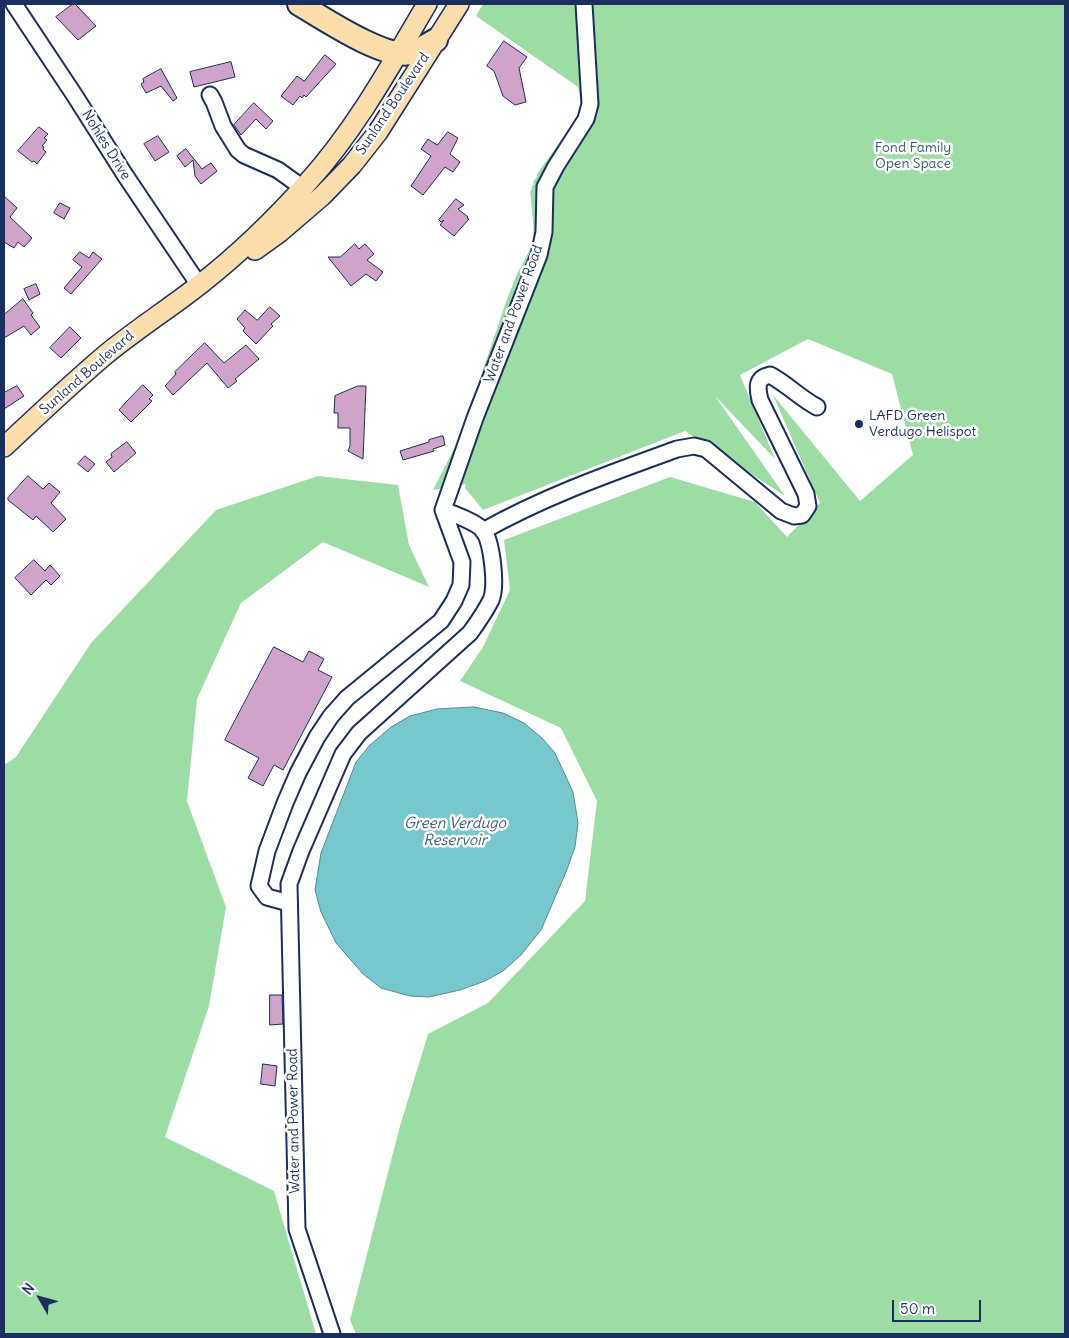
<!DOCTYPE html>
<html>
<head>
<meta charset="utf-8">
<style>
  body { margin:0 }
  #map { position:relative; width:1069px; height:1338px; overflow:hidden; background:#fff; font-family:Delius,sans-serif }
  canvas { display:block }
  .frame { position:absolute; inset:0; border:5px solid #1b2f5e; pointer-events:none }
  .north { position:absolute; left:15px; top:1273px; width:50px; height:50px; -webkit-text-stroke:4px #fff; paint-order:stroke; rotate:308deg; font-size:14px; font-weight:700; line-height:20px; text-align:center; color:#1b2f5e }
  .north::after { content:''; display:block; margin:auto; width:18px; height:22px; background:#1b2f5e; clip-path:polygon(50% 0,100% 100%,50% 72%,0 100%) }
  .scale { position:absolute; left:892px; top:1300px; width:89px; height:22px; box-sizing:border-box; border:2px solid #1b2f5e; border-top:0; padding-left:6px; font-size:15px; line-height:18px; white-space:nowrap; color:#1b2f5e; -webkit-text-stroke:4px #fff; paint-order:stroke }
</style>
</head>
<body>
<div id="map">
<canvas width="1069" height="1338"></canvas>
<div class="frame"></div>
<div class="north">N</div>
<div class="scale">50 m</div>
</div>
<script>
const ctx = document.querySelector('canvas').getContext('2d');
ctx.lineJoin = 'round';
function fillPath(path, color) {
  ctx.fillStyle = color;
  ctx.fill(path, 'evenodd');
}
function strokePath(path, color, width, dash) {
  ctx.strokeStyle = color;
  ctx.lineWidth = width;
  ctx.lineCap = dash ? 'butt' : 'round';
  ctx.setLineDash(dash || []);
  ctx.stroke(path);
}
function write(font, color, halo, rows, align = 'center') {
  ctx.font = font + ' Delius,sans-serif';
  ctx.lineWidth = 5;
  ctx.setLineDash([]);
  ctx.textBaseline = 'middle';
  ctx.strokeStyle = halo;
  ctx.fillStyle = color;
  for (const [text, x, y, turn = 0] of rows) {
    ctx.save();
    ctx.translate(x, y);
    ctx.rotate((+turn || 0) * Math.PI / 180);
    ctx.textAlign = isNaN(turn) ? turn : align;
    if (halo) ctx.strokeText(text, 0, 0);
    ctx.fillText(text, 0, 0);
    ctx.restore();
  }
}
fillPath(new Path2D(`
  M483,4H1065V1334H356L350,1320L400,1126L428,1034L488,1003L585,901L597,801L561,728L460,681L483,647L510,590L504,540L670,477L755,502L787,537L820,503L773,395L860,501L913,455L892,374L808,339L740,375L775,459L715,396L785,496L685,431L483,510L465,488L466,484L433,490L461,435L507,299L517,274L534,242L533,241C535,233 531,199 530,192L532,189L531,188L534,184L533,182L537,177V174L577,118L581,105L578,87L476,16Z
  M318,476L398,485L409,545L429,587L323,542L241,603L197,699L187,801L226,907L209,1006L165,1137L274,1191L316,1334H4V765L16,757L91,643L216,510Z`), '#9ddca5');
const water = new Path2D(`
  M474,707L503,713L524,723L542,738L555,753L573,792L578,823L575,847L566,872L541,930L521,955L503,971L485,981L460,990L429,997L410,996L381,988L363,974L336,943L321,912L315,890L321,853L356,762L369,746L391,727L410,716L437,709Z`);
fillPath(water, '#77c8cc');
strokePath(water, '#528ba0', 1);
const building = new Path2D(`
  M73,4H75L96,26L78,40L56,17Z
  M504,41L527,57L519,68L526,102L515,105L503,96L494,71L487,66Z
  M325,55L336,64L306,97L304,95L302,98L300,96L293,105L281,96L297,76L304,81Z
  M231,62L235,77L194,87L190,72Z
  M161,69L177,98L173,101L161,86L146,93L141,84L144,82L143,79Z
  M254,103L273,121L266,129L256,119L241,135L234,125Z
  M39,127L48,134L44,138L47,140L42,146L44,147L43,149L46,152L37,164L34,161L32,162L18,151Z
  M448,132L458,138L450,154L460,162L453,172L445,167L423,195L411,186L431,156L421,149L428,139L437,145Z
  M158,136L169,152L155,161L144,144Z
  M186,149L202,169L211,163L217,171L201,184L195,176L193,160L185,167L177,156Z
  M4,196L17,208L10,217L32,238L24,247L18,242L14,248L4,242Z
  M456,199L464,205L458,209L468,217L467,218L469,219L454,236L440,225L444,220L441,222L439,220Z
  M60,203L70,208L64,219L54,213Z
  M355,244L359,249L365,244L374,254L367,260L383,272L376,281L366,274L351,286L328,257H340Z
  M80,252L89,258L93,252L102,259L71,294L64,288L82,267L73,260Z
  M36,284L40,294L29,300L24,289Z
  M23,299L33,313L31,315L40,327L31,335L24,326L4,338V315Z
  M270,307L280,316L271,324L273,326L256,344L243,331L245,328L237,319L245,310L257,320Z
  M70,327L81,338L61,358L50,348Z
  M205,343L224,363L246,345L259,359L235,379L237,381L228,388L207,363L173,395L165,386L176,374L175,372Z
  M143,385L153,395L149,399L152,401L131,422L119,410L126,402Z
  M17,386L24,396L4,409V393Z
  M358,386H366L363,459L348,451L350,446V428H338V413H334L335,396Z
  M443,436L445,445L433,449L434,451L403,460L400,451L429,442V440Z
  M127,442L136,453L114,472L106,462L112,457L111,454Z
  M85,456L95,464L88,472L78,464Z
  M28,476L43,489L49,483L60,492L51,503L66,519L53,532L36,516L33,520L8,500V498Z
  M34,560L45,571L50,565L60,576L51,585L46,580L31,595L15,578Z
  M274,647L303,662L309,651L311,652L324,659L318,670L332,677L283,770L274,765L263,786L248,778L259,758L225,740Z
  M270,995H282L283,1024L270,1025Z
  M263,1064L277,1066L275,1086L261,1084Z`);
fillPath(building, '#cfa4c8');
strokePath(building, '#1b2f5e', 1);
const minor = new Path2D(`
  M14,4L75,96L125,175L199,285
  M210,95L214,102L223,126L238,150L244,155L278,170L303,188
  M483,531C545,496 611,473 677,449L694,446L706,449L781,511L794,516L802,515L808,506L806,494L760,400C757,387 756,378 770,375C787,384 800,398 817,407
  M289,903L267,897L259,886L267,851L285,803L298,773L317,737L331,716L347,698L441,621L454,601L461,585L462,562L443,510L475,418L539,255L544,232L545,187L556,166L586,119L590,104L584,4
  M332,1334L297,1229L289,884L301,851L343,754L359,733L470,633C478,622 485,612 491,600C497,586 492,544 484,531C478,523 452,513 443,510`);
const major = new Path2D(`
  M255,250L280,232L322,196L352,165L378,132L459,4
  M4,447C37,416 70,385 104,356C134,331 167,310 198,286C238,255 275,219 308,182C356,129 391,65 427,4`);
const highway = new Path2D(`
  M299,4C323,18 385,60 411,53C420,51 428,44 436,40`);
strokePath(minor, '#1b2f5e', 19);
strokePath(major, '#1b2f5e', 22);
strokePath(highway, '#1b2f5e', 26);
strokePath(minor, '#fff', 15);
strokePath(major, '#faddab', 19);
strokePath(highway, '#faddab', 22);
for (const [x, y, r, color] of [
  [859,424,5,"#1b2f5e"]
]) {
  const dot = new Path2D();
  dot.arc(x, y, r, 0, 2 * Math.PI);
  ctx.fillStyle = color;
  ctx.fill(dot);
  strokePath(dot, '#fff', 2);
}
write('14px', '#1b2f5e', '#fff', [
  ["Sunland Boulevard",393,104,-56],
  ["Nohles Drive",106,145,58],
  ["Water and Power Road",514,314,-70],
  ["Sunland Boulevard",87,373,-41],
  ["Water and Power Road",294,1121,-91]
]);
write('14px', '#3c5a70', '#fff', [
  ["Fond Family",913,148],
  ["Open Space",913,164]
]);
write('14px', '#1b2f5e', '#fff', [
  ["LAFD Green",869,416],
  ["Verdugo Helispot",869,432]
], 'left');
write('italic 15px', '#375d7f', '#fff', [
  ["Green Verdugo",455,824],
  ["Reservoir",455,841]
]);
</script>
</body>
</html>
